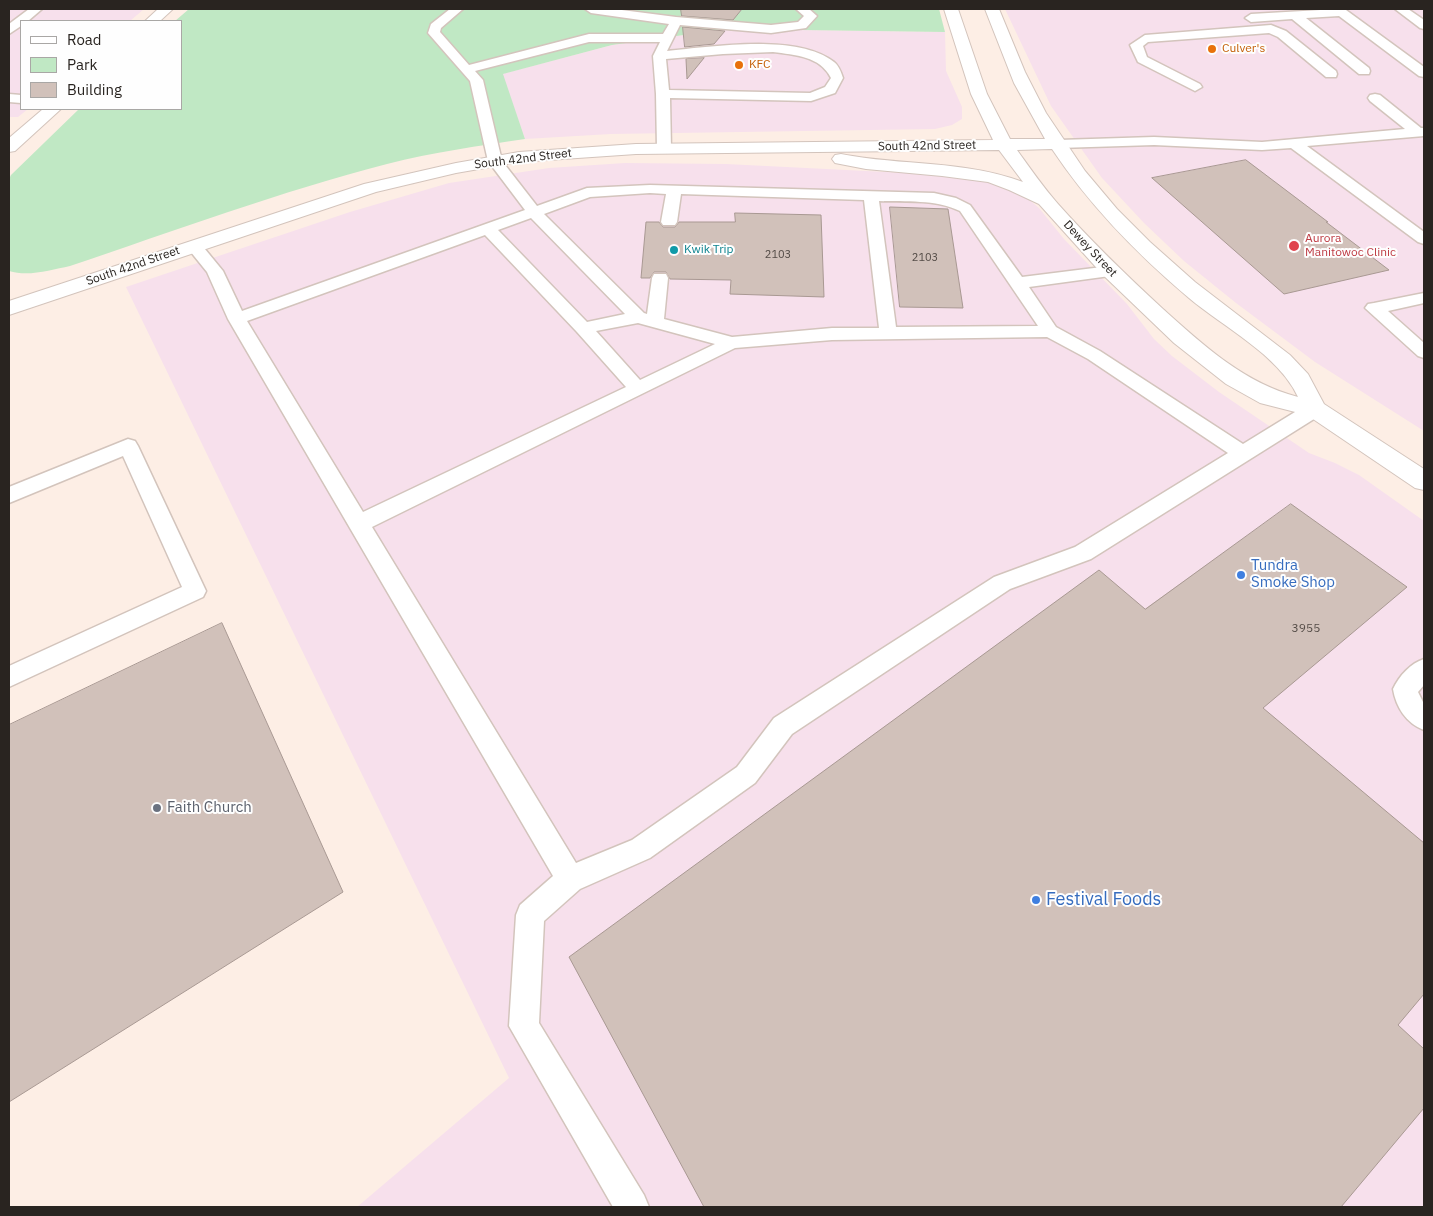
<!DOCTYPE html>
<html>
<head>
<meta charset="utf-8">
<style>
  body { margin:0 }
  #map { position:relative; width:1433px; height:1216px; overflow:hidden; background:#fdeee5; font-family:"IBM Plex Sans",sans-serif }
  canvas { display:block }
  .frame { position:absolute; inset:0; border:10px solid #292420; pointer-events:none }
  .legend { position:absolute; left:20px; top:20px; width:162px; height:90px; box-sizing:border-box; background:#fefefe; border:1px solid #a9a7a5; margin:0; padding:6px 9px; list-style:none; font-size:15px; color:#292420 }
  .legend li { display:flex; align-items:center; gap:10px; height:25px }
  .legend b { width:25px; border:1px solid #a9a7a5 }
</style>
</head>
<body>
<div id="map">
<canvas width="1433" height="1216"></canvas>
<div class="frame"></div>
<ul class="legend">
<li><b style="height:6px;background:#fff"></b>Road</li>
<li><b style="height:14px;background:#c0e8c4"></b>Park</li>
<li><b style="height:14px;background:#d1c1ba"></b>Building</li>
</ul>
</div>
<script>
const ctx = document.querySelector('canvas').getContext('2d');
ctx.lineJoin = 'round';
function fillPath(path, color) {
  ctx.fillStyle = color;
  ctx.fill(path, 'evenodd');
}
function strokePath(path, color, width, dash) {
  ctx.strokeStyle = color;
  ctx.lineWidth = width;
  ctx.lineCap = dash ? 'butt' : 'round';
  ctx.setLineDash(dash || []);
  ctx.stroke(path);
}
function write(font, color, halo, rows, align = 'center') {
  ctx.font = font + ' "IBM Plex Sans",sans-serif';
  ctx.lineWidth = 4;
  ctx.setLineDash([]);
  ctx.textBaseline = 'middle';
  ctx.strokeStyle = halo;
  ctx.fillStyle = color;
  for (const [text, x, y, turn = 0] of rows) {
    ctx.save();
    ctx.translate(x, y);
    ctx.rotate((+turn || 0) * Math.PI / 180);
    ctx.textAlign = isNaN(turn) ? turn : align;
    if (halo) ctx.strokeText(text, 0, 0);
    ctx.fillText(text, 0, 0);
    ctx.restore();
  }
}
fillPath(new Path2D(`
  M9,9H144L130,21H21V109H28L18,117H9Z
  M1005,9H1424V431L1315,362L1236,303L1184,261L1144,223L1102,178L1051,106Z
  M727,29L945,32L946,71L962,107V119L952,125L935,129L611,134L525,139L502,74L612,45Z
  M625,163L726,164L967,176L1007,187L1026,197L1039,208L1064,239L1127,304L1154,339L1172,356L1219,392L1309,453L1335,463L1359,475L1424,521V1207H357L509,1078L126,287L350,212L449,183L549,168Z`), '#f7e0ec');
fillPath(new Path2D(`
  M189,9H939L945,32L727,29L612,45L503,74L525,139C479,146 433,152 387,164C282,191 174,231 70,266C51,270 28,277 9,271V179L11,175L79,109H181V21H175Z`), '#c0e8c4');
const building = new Path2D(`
  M681,9H742L733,20L682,16Z
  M683,27L725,31L714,44L685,47Z
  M704,58L687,79L686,59Z
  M1246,160L1328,222H1326L1389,270L1284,294L1152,178Z
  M890,207L948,209L963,308L900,307Z
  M735,213L821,215L824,297L730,294L731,280L670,279L666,272H654L650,278H641L646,222H659L663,227H675L679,222H735Z
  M1291,504L1407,587L1263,708L1424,843V994L1398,1025L1424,1049V1108L1341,1207H704L569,957L1099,570L1145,609Z
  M222,623L343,892L9,1102V725Z`);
fillPath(building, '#d1c1ba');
strokePath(building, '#a99993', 1);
const lane = new Path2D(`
  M29,9H42L28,21H21V26L9,34V24Z
  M450,9H463L441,28L440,32L469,65L589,34H663L669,24L591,13L585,9H614L676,17L771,25L798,22L804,16L796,9H809L817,16L806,28L771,33L680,25L667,51C711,47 797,33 834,62C839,66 841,72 843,78L835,93L811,101L670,98L671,149L669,152H659L657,149L656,94L653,56L660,42H589L475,71L483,80L502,161L537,206L587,188L650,185L934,193L956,198L970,205L1022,277L1110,266L1116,267L1118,271L1116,275L1110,276L1029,287L1056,327L1100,351L1243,444L1308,404L1315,402L1322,404L1324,409L1322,414L1091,559L1010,589L792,734L755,783L650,858L580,889L544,921L539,1023L644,1195L649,1207H613L509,1026L516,915L520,905L553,876L228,319L207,272L186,246L188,243H200L223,271L242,311L525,210L488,161L470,81L428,33L431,24ZM773,52C795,55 820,56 831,78L825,87L810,93L669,90L666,59L723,54ZM650,193L666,194L661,222L663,225H675L677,222L681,194L864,200L879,328H832L732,337L664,319L668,278L666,274H654L652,278L647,314L644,313L544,214L590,197ZM879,201C906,202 935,199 960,211L1038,326L896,327ZM531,218L625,314L587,322L498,230ZM485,235L577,332L626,387L363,512L247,321ZM638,323L715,344L640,380L596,331ZM1047,337L1088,359L1228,453L1075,547L994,577L774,718L737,767L632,840L576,863L372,527L735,348L832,340Z
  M1338,9L1346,10L1424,67V77L1419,76L1339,16L1306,18L1369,68L1370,71L1369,74H1359L1292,19L1251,22L1245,18L1251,14Z
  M1395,9H1408L1424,20V29L1420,28Z
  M1271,25L1286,31L1336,71L1337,74L1336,77H1326L1278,37L1269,33L1148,42L1143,46L1147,57L1200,84L1202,87L1195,91L1138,62L1130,45L1145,35Z
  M9,94L21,95V103L9,102Z
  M1375,94L1380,95L1421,128H1424V136L1307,146L1424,232V244L1418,242L1291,148L1262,150L1154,145L1059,148L1054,147L1052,144L1054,141L1059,140L1154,137L1262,142L1405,129L1370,101L1368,98L1370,95Z
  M1424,293V303L1388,311L1424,343V358L1418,356L1365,308L1368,304L1374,303Z
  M128,439L135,441L138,446L206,591L203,597L9,687V666L182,587L123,456L9,503V487Z
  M1424,659V685L1418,692L1424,704V730C1406,723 1396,707 1393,689C1399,676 1411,663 1424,659Z`);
const street = new Path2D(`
  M158,9H173L160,21H145Z
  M43,109H61L15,151L9,152V138Z`);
const secondary = new Path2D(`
  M944,9H958L987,94L1010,139H1045L1014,83L985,9H999L1025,72L1046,113L1085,171L1117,209L1150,242L1195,282L1290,355L1308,374L1324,404L1424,469V490L1415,488L1307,415L1260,403L1226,384L1174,343L1103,275L1039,204L1009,190L988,182L942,176L866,169L835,163L832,159L835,155L841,154C902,166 965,160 1023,182L999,150L636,154L519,162L456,173L376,192L9,315V301L364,184L456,163L519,152L636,144L993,140L971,94ZM1052,149C1090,206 1137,254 1189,298C1223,327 1279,355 1298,397C1244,383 1203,345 1163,309C1126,275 1091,241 1058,204C1043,187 1030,168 1017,150Z`);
strokePath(lane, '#d3c4bc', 3);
strokePath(street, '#d3c4bc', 2);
strokePath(secondary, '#d3c4bc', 2);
fillPath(lane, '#fff');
fillPath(street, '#fff');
fillPath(secondary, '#fff');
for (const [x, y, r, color] of [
  [1212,49,5,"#e8710a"],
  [739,65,5,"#e8710a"],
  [1294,246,6,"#e0444e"],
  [674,250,5,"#0f9aa8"],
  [1241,575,5,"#3f7fe0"],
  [157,808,5,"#6b7280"],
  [1036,900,5,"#3f7fe0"]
]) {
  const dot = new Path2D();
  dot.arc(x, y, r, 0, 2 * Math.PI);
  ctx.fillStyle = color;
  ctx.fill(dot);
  strokePath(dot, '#fefefe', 2);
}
write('11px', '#534b46', null, [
  ["2103",778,255],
  ["2103",925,258]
]);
write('12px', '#c56008', '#fefefe', [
  ["Culver's",1222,49],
  ["KFC",749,65]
], 'left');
write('12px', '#292420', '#fefefe', [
  ["South 42nd Street",927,146,-1],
  ["South 42nd Street",523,159,-7],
  ["Dewey Street",1090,249,47],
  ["South 42nd Street",133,266,-19]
]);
write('12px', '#be3a42', '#fefefe', [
  ["Aurora",1305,239],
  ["Manitowoc Clinic",1305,253]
], 'left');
write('12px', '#0d838f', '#fefefe', [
  ["Kwik Trip",684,250]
], 'left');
write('12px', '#534b46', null, [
  ["3955",1306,629]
]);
write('15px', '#366cbe', '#fefefe', [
  ["Tundra",1251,566],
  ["Smoke Shop",1251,583]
], 'left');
write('15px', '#5b616d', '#fefefe', [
  ["Faith Church",167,808]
], 'left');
write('18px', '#366cbe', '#fefefe', [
  ["Festival Foods",1046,900]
], 'left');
</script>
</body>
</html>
